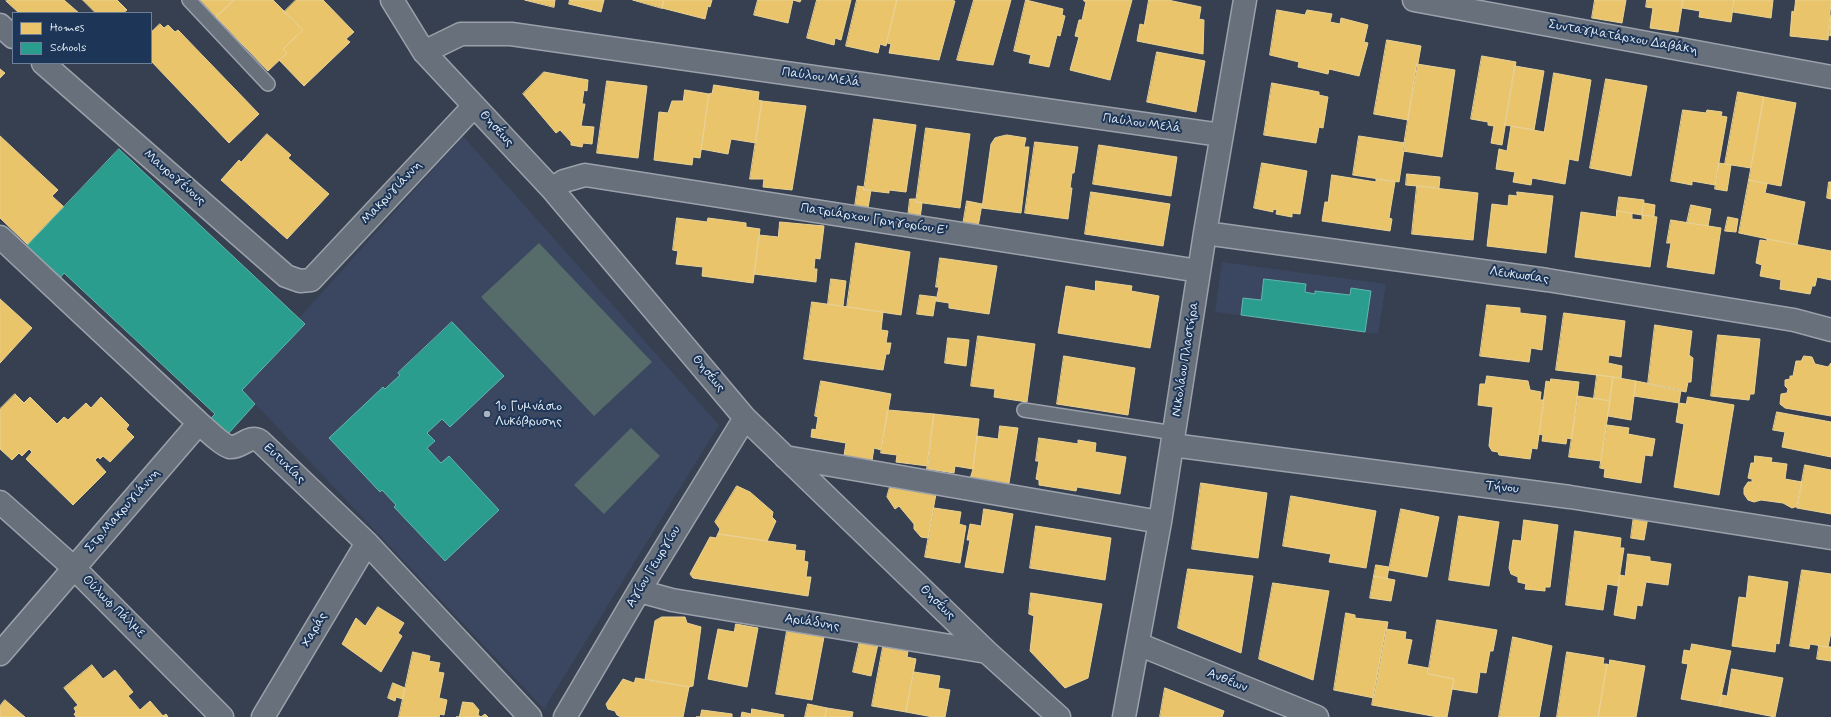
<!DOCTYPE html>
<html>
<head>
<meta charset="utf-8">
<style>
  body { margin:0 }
  #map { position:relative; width:1831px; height:717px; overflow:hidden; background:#364051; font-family:Mynerve,sans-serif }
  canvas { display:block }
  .legend { position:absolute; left:12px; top:12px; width:140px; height:52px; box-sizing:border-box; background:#1d3557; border:1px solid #6e8097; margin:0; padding:5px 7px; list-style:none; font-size:12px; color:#e8f1f8 }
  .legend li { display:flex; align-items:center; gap:8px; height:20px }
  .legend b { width:20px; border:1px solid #6e8097 }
</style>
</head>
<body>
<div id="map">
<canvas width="1831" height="717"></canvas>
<ul class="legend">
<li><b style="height:11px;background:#e9c46a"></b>Homes</li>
<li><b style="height:11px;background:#2a9d8f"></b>Schools</li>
</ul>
</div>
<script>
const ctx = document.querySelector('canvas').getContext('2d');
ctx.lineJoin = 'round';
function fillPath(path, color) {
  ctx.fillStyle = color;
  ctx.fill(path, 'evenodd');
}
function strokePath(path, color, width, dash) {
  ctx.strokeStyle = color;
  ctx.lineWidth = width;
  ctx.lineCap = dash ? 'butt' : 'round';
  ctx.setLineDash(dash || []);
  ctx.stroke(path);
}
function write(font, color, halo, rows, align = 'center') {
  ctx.font = font + ' Mynerve,sans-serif';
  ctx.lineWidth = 4;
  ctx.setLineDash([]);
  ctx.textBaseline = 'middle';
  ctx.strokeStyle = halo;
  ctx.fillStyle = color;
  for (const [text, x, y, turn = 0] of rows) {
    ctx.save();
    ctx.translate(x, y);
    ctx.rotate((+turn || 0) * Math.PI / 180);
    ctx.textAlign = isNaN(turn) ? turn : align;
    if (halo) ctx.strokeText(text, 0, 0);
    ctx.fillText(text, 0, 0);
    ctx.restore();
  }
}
fillPath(new Path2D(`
  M463,136L719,425L544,709L242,390L305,324L299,318Z
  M1222,262L1386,284L1378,334L1215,312Z`), '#3b4660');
fillPath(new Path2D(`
  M539,243L652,362L594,416L481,297Z
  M631,428L660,456L604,514L574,485Z`), '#566c6a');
const homes = new Path2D(`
  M7,0H64L79,13H19L6,1Z
  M83,0H117L127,10L123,13H96Z
  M200,0H234L216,17Z
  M234,0H273L303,30L283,49L287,53L268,71L216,17Z
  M296,0H323L354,32L346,39L350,42L304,86L279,60L287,53L283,49L303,30L284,12Z
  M525,0H555L554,7Z
  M570,0H604L601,12L569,4Z
  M633,0H664L662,8Z
  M664,0H712L710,7L708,6L705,19L662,8Z
  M758,0H801L800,2L793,0L788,23L754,15Z
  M817,0H851L841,40L835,38L834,45L807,38Z
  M857,0H897L886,46L880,44L878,53L846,46Z
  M897,0H950L955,1L939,60L889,53L891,44L887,43Z
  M974,0H1011L993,65L957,60Z
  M1026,0L1063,9L1062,15L1065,16L1060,36L1057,35L1049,67L1029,63L1031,55L1014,51Z
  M1084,0H1132L1110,80L1070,70L1079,37L1075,36L1079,20H1082L1086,2L1084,1Z
  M1149,0H1168L1201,7L1199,19L1204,20L1203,54L1137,41L1140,24L1144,25Z
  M1595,0H1626L1622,23L1592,18Z
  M1647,0H1683L1678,32L1650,28L1653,8L1646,7Z
  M1683,0H1734L1731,22L1699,17L1700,11L1682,8Z
  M1734,0H1773L1771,18L1733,12Z
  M1796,0H1831L1828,40L1790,36L1792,11L1794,12Z
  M1277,10L1305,15L1307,10L1332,14L1330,22L1340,24L1341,18L1368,25L1364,42L1368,43L1359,76L1329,69L1328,74L1298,67L1299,62L1270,55Z
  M1831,15V36L1829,35Z
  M160,24L164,28L168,25L175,32L178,30L259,114L229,143L151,61V29L152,31Z
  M1387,40L1421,46L1408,120L1374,114Z
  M1157,52L1205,61L1196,112L1147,102Z
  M1482,56L1516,62L1502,145L1491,143L1494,126L1488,125V122L1471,119Z
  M1417,64L1455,70L1442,157L1403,151Z
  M1515,66L1544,71L1534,130L1505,125Z
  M0,69L5,73L0,78Z
  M544,72L588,80L587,91L584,90L582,104H585L581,126L594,127L592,144L583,143L582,147L571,145V142L560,130L556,133L523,94Z
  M1554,73L1591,80L1578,161L1569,159L1565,184L1532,178L1531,185L1513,182L1515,172L1496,169L1499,149L1507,151L1511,126L1544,132Z
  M1606,79L1647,86L1631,176L1590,168Z
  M607,81L647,86L638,158L597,153Z
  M1272,83L1319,92V95L1328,97L1323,128L1319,127L1316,143L1264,135Z
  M714,85L759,92L758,100L762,101L756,143L731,139L728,154L701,149L709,94L712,93Z
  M685,90L709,94L700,158L693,157L692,165L654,160L659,112L668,113L672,101H683Z
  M1738,92L1764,97L1751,168L1725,164Z
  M1764,97L1796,103L1781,186L1749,180Z
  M762,101L806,106L792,190L763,187L764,179H750Z
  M1683,110L1706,113L1707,110L1722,112L1721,116L1727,117L1715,185L1692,181V185L1671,181Z
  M874,119L916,125L906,192L889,190V193L864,190Z
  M926,128L970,134L960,208L916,202Z
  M267,134L291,155L288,158L329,194L287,239L221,180L239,160L241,162Z
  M1007,135L1026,138L1024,147H1029L1021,213L982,208L991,144L995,138Z
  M0,136L58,190L52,196L64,207L28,245L0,218Z
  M1359,136L1405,143L1399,182L1353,175Z
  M1035,142L1078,147L1074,173H1072L1070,188H1072L1068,219L1025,213Z
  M1099,145L1177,157L1171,196L1093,184Z
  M1262,163L1307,171L1300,214L1292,213V217L1276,214L1277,210L1273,209V212L1254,208Z
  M1719,163L1731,165L1727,191L1715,189Z
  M1407,174L1440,177L1439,188L1406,185Z
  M1332,175L1376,182V179L1395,182L1389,218L1392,219L1390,231L1322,221L1325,202H1328Z
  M1749,180L1767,184L1765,193L1805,202L1797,245L1739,233Z
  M1829,182H1831V199L1827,198Z
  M858,186L864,187V190H871L868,208L855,206Z
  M1417,186L1478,193L1473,240L1412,234Z
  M1091,192L1170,204L1163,246L1085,234Z
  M1517,192L1553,196L1546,253L1487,246L1492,204L1508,206L1509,195L1517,196Z
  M1619,197L1644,200L1642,215L1617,211Z
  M910,199H916V202L922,203L920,219L908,217Z
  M967,201L982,204L978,227L963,225Z
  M1644,203L1655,205L1654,216L1642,215Z
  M1691,205L1711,209L1708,226L1687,223Z
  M1617,211L1632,213V219L1642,220V215L1657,217L1650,267L1575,257L1581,212L1616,217Z
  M1728,217L1738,219L1736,232L1725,231Z
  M677,218L707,222L708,218L746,223V227L760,229L753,283L702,276L703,267L676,264L678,251L673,250Z
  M1671,220L1721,228L1714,274L1667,267L1671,243H1667Z
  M780,222L824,226L820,259L815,258L814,269H817L816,282L754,274L759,235L778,237Z
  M1767,239L1831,251V280L1817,277L1815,286H1812L1810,294L1780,289L1781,280L1760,276L1762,265L1756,263L1760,240L1767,241Z
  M856,243L910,252L901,315L847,307Z
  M940,258L997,266L989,314L949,308V303L936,301L939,287H936Z
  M831,279L846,281L843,306L828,304Z
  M1096,281L1132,286L1131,291L1159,296L1150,348L1058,333L1066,286L1095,291Z
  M920,295L936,297L933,316L917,314Z
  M0,299L32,328L0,363Z
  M812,302L883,312L881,330L888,331L886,343H891L889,354H886L883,370L804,359Z
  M1487,305L1520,308V313L1546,316L1542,350L1531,348L1529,362L1480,356Z
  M1564,313L1625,321L1621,357L1609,355L1608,363L1622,366L1621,378L1556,370Z
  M1655,325L1692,331L1689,355L1693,358L1691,382H1688L1686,392L1648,384Z
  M1718,335L1760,339L1754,394H1750L1749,400L1711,396Z
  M978,336L1035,344L1027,402L994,397L995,389L971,386Z
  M948,338L969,340L966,366L945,363Z
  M1064,356L1135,368L1128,415L1057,404Z
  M1804,356L1812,357L1815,364L1828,367L1831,363V416L1785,408L1780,404L1781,394L1787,393L1788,389L1785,386V380L1790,379V376H1793L1796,361H1801Z
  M1597,375L1613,377L1610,401L1594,398Z
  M1487,376L1528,381L1530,390L1541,392L1540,400H1544L1537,449L1532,448L1530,459L1499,455L1498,452L1492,451L1489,446L1493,407L1478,405L1480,384H1485Z
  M1613,377L1636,381L1631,420L1608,416Z
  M1551,379L1579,382L1572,439L1567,438L1566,444L1542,441L1543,435L1539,434L1546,381L1550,382Z
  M821,381L891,394L881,450L874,448L871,467L843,462L846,443L811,437L812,429L816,430L818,417L815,416Z
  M1636,381L1681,390L1679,403L1634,396Z
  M15,394L24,403L30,397L57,424L64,417L68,420L86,403L91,408L101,397L129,425L126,429L134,437L110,462L103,456L100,459L98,457L95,460L106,472L73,505L26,459L32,452L29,449L22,456L19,453L12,460L0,449V409Z
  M1578,396L1610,401L1601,461L1569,457Z
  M1688,397L1734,405L1719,495L1674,487L1684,424L1676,422L1679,403L1686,404Z
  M888,410L934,414L928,466L896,462L897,455L881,453Z
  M1777,412L1831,422V457L1782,447L1785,432L1773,430Z
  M934,414L979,419L973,469L955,466L954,473L927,469Z
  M1607,425L1629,428L1628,434L1655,439L1652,456L1645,455L1641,483L1604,477L1605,469L1600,468Z
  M1000,426L1018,428L1008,489L969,482L973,469L977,436L998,439Z
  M1039,438L1078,444V440L1096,443L1095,452L1126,457L1120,494L1077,487L1076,491L1039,485V480L1036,479L1039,461H1036Z
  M1755,456L1772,458L1771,462L1787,464L1785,479L1802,482L1798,506L1792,508L1783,503L1761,500L1754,502L1748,500L1744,494V488L1748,482H1752V479L1748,478L1751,463H1754Z
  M1805,465L1831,470V514L1797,508Z
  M1201,483L1267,493L1258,558L1192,549Z
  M737,486L750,492L773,512L772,517L776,521L767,541L718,534L720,529L715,522Z
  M890,487L936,494L928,538L921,537L914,529V524L899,506L895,509L887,497Z
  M1291,496L1376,511L1366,568L1329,562L1331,554L1283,546Z
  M934,508L961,512L959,524L966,526L960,563L925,557Z
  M984,509L1013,514L1003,573L965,567L970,540H967L970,524L981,526Z
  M1401,509L1439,517L1427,577L1389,570Z
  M1634,515L1648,517L1644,540L1631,538Z
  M1459,516L1499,522L1489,586L1449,580Z
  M1524,520L1558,525L1550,587H1545V591L1525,589L1526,584L1518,582V577L1511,574L1509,568L1513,540L1521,541Z
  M1036,526L1111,538L1105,580L1030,568Z
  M1575,531L1621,538L1620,548H1624L1618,586L1607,584L1603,610L1566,605Z
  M718,534L796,545L795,550L805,551L804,561L808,562L806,577H811L808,596L693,578L690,574L710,537L716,538Z
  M1628,554L1650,557V561L1671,564L1668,585L1646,582L1642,606L1637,605L1635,619L1614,615L1620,575L1625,576Z
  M1376,565L1389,567L1387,579L1374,576Z
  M1188,569L1253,576L1241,653L1178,628Z
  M1802,570L1831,574V632L1828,647L1810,644L1809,649L1790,646Z
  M1374,576L1395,580L1391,601L1370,598Z
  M1749,576L1788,582L1779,644L1776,643L1775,652L1732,646L1739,597L1746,598Z
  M1273,583L1329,591L1313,680L1259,659Z
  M1031,593L1102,604L1088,678L1065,688L1030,651L1034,616L1029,614Z
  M378,607L404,623L398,633L402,636L381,672L342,644L356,618L365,626Z
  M1346,613L1355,615V618L1388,622L1374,698L1334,690Z
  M662,617H685L687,623L701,627L693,686L689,687L645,679L655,621Z
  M1437,620L1497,630L1493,651H1490L1486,673L1480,672L1477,693L1452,689L1454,679L1428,674Z
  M736,624L758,628L747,687L708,679L718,629L734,632Z
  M1386,629L1406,632L1405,639L1412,640L1407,664L1428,668V674L1454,679L1447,717H1438L1372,705Z
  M787,631L824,637L812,700L776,694Z
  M1513,637L1552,646L1539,717H1499Z
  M860,640L878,644L871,676L853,672Z
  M1692,644L1731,651L1719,706L1681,699L1688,664L1682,663L1684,650L1690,651Z
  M1819,646L1831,647V661L1817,659Z
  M883,647L908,651L907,657L916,659L906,712L872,706Z
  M413,652L430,656L429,661L440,663L438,672L444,673L439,698L447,700L444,715L440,714L439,717H399Z
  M1567,652L1604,658L1603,664H1607L1598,717H1557Z
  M1610,660L1645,666L1636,717H1598L1607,664L1609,665Z
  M92,665L103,679L115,670L133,692L128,696L140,710L150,701L163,716L166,714L168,717H76L74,714L76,712L74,708L78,705L64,688Z
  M1732,669L1783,678L1775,717L1719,706L1722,695L1727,696Z
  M914,672L940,676L938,688L950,690L945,717H933L906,712Z
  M636,678L689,687L683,717H621L617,715L615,711L608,709L606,704L623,679L634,683Z
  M393,683L405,688L403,699L396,697L395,701L388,698Z
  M1165,688L1224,711L1222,717H1160Z
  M5,700L25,717H0V706Z
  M463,702L473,703L479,710L478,715L481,717L485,714L488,717H456H459Z
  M808,704L827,708L825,717H805Z
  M827,708L853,712L852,717H825Z
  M752,709L784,715L783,717H741L742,712L751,714Z
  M702,710L732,714V717H696H700Z`);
fillPath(homes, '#e9c46a');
strokePath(homes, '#e9d295', 1);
const schools = new Path2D(`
  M119,149L305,324L242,390L255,404L228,434L211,418L215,414L64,273L60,278L26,247Z
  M1264,279L1306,284L1305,292L1315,294V291L1350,295L1351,288L1371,291L1365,332L1241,315L1243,298L1261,300Z
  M452,322L504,376L450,427L442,419L427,433L435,441L427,448L441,463L449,456L499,510L445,561L394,507L396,505L382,490L380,492L329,438L383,387L385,389L400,375L398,373Z`);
fillPath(schools, '#2a9d8f');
strokePath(schools, '#63b6ae', 1);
const service = new Path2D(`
  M189,0L268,84
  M1024,410L1174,433`);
const minor = new Path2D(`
  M392,0L424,52L552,189L745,418L987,652L1059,717
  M1414,0L1831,77
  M0,25L13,37
  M424,52L461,34H511L1221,135
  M43,63L286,276L300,281L311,280L474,106
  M552,189L564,181L585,175L1199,271
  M1205,233L1547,280L1794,320L1831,330
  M0,237L199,423C206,429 222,445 230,447C242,448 249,434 260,441L367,543L530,717
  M1172,445L1570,497L1831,538
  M785,457L1160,522
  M0,502L74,568L222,717
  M639,591L672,600L987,652
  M1138,644L1317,717
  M0,654L199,423
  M263,717L367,543
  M565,717L639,591L745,418
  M1124,717L1160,522L1205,233L1245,0`);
strokePath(service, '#9ba1aa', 16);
strokePath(minor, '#9ba1aa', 25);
strokePath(service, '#68707b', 13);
strokePath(minor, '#68707b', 22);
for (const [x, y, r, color] of [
  [487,414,4,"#aab3be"]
]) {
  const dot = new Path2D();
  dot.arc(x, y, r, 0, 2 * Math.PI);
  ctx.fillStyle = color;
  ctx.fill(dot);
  strokePath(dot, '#1d3557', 1.5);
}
write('13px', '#e8f1f8', '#1d3557', [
  ["Συνταγματάρχου Δαβάκη",1623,38,10],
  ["Παύλου Μελά",821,78,8],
  ["Παύλου Μελά",1142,124,8],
  ["Θησέως",496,129,47],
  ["Μαυρογένους",174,178,41],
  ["Μακρυγιάννη",392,193,-47],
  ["Πατριάρχου Γρηγορίου Ε'",874,220,9],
  ["Λευκωσίας",1519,276,8],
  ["Νικολάου Πλαστήρα",1186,359,-81],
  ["Θησέως",708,374,50],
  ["Ευτυχίας",284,464,44],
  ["Τήνου",1502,488,7],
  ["Στρ.Μακρυγιάννη",123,511,-49],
  ["Αγίου Γεωργίου",654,567,-59],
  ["Θησέως",937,603,44],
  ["Ούλωφ Πάλμε",113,607,45],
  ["Αριάδνης",812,623,9],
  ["Χαράς",315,630,-59],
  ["Ανθέων",1227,681,22]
]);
write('13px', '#e8f1f8', '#1d3557', [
  ["1ο Γυμνάσιο",495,407],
  ["Λυκόβρυσης",495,422]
], 'left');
</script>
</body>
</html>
